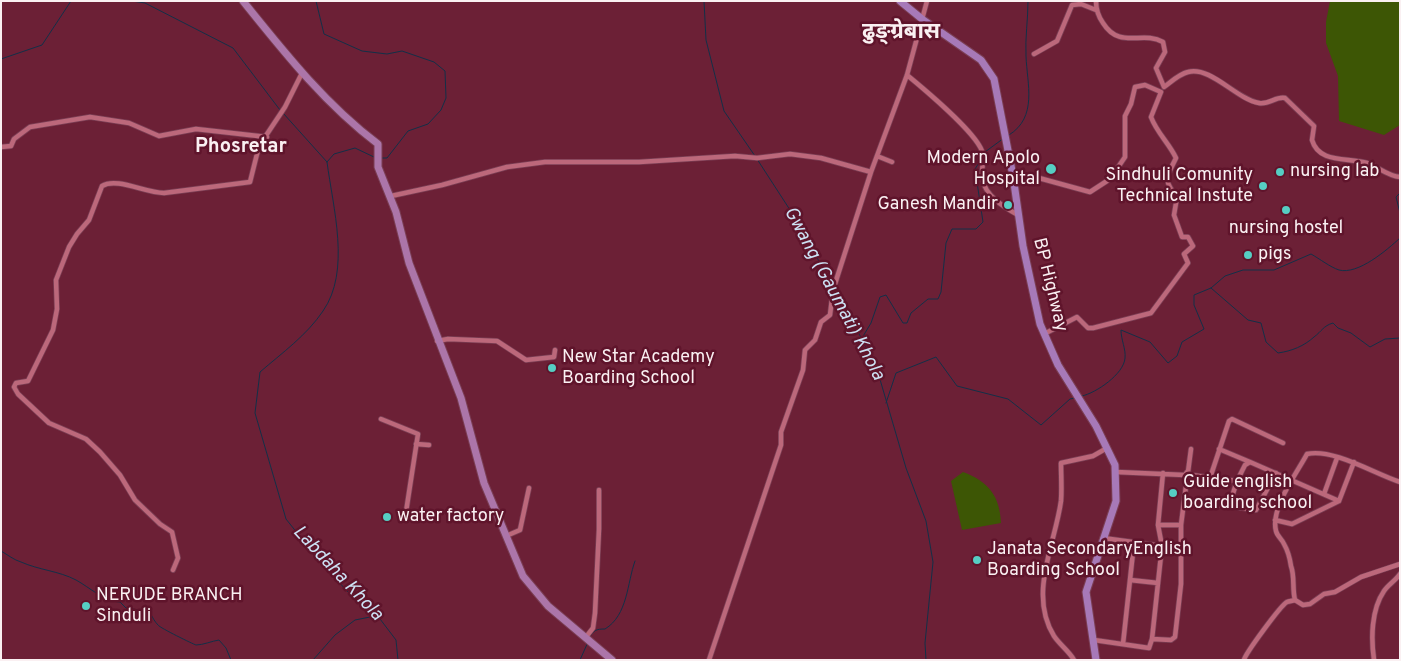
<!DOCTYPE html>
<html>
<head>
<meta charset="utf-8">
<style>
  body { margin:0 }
  #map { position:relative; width:1401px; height:661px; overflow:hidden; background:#6c2036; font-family:Overpass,sans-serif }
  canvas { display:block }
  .frame { position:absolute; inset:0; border:2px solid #faf0f2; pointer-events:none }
</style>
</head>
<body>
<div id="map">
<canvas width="1401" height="661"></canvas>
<div class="frame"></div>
</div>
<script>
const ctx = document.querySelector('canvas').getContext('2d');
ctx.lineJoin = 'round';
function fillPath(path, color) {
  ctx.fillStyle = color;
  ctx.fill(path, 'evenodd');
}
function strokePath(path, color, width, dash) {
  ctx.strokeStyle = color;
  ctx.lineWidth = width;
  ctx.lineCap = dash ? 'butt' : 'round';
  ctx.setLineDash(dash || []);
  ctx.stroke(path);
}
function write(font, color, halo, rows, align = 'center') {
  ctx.font = font + ' Overpass,"Noto Sans Devanagari",sans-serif';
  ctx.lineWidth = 5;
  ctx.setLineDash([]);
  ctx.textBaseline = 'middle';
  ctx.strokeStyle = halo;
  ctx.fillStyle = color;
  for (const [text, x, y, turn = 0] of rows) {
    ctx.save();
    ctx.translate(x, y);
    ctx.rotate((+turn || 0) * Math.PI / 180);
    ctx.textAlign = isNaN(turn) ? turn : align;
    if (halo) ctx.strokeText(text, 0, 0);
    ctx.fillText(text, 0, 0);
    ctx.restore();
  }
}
fillPath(new Path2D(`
  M1330,1H1400V125L1384,135L1339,121L1338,76L1326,43V22Z
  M963,472C988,481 1000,496 1001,523L962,530L951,481Z`), '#3d5605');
strokePath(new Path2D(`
  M132,1L145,3L233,48L280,110
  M316,1L324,34L362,51L387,54L402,51L434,62L445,71L446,98L441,110L428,124L408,131L387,158H380
  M704,1L706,40L724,111L755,156
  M1,59L42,45L71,1
  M283,113L327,162
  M1009,135C1038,117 1027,84 1026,56C1025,38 1028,20 1028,1
  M985,152L1004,138
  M757,159L803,230L832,287
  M327,162C333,208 351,271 323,311C307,335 282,353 260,372L255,413L286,519L321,563L349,593L377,615L396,640L398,660
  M327,162L334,154L355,148L374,157
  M1400,193L1396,197L1400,213
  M1211,288L1248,320L1261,323L1266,342L1278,353C1292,351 1304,346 1314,337C1322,331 1323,326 1333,323L1338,328L1351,333L1370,347L1385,339L1400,338
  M835,293L862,339L879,376L906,468L926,521L933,562L925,643L926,660
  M862,338L871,323L880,297L886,295L903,323H907L911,313L928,299H938L941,292L946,243L952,229H976L983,222L975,169L982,158
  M1082,396C1096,393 1124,374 1125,358C1126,349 1121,340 1121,330L1150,342L1168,363L1177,356L1182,342L1204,329L1194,305V295L1211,288L1225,276L1243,270H1274L1311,254C1320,259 1330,267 1339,270C1358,275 1387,250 1400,238
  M886,403L896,373L936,357L957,386L1008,399L1041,425L1070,399L1075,398
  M1,551C8,555 14,560 21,562C39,570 59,571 76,580C89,587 105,602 120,602L126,608L150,612C152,617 155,622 158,625C160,628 193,644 196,645C203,645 212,641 219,640L226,648L231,660
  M589,638C594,630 596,629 605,629C628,615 627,583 635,561
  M313,660L335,635L355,620L375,616
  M580,660L588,642`), '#133048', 1);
const minor = new Path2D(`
  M1096,1C1096,10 1098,16 1103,23C1120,50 1142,30 1163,42L1165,52L1156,68L1164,87C1171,82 1179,74 1188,72C1211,66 1236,99 1259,103C1269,105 1276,96 1285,98L1314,126L1312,140C1319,164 1348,157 1367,163C1379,167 1387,176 1400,177
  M1034,54L1057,41L1072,5L1081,4L1096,10
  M907,75C924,89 975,132 982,151C985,159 981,170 982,178C985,196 1004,207 1018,215
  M1,147L11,146L14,139L30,127L90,117L129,123L159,136L196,129L267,137
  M877,156L892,162
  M1013,176L1028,175L1090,192L1110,179L1125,157V116L1131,104L1135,87L1145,85L1161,92L1151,117C1157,133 1169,143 1176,158C1167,177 1162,179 1177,197L1174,215L1182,237H1188L1193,246L1184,254L1188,263L1151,313L1093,328H1088L1077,317L1044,334
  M391,196L442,185L507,167L545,162H639L735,156L757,158L790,154L821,158L871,172
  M437,341L448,339L497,341L526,360L554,357L555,350
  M381,419L418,434L406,512
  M416,444L429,445
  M1219,449L1250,462
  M1116,472L1185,475L1187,472L1191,475L1187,478L1185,475
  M1188,472L1191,449
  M1191,475L1237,481L1245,465L1250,462L1339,501
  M1210,478L1229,421L1232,419L1283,443
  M1400,482C1375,474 1333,448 1307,454C1297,473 1270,508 1276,531C1277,536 1282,539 1284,544C1288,551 1290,559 1291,566C1295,577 1292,589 1295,600L1303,605L1310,604L1324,594L1335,592L1361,577L1400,564
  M1324,494L1337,458
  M1185,500L1256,510L1276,473
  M1229,506L1237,481
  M1275,520L1292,524L1339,501L1354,462
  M1158,525H1181
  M506,536L520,530L529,488
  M1103,538L1162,546
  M173,570L178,558L172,532L160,524L135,500L120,475L100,452L86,439L49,423L18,394L14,387L16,383L28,381L53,330L57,309L56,280L69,247L77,234L89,220L102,186C117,177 145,193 164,193L250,182L259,146L285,107L302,73
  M1130,580L1158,583
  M586,637L593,628L595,613L599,529V490
  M1152,639L1162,546L1158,525L1163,473
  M1094,640L1149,648L1152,639L1171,640L1175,637L1181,584V525L1187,478
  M1123,644L1134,543
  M709,660L781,445V432L803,370L805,350L815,340L821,322L830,315L833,290L871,172L907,75L927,1
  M1074,660C1069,651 1060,645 1054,636C1028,594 1055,545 1061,501C1062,489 1061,475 1061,463L1093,456L1107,448
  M1244,660C1245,654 1281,605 1287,602C1289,601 1292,601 1295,600
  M1374,660C1371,639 1371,610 1384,591C1388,585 1395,581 1400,574`);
const primary = new Path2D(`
  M243,1C284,52 325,104 378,144V167L396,212L409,263L461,398L484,483L523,576L548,606L612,660`);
const trunk = new Path2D(`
  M900,1L922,19L981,60L994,79L1013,176L1023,246L1040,324L1058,365L1096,426L1115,465L1116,501L1086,592L1096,660`);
strokePath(minor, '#7a3e54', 6);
strokePath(primary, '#7a3e54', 9);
strokePath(trunk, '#7a3e54', 9);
strokePath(minor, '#bc687b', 4.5);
strokePath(primary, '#ac75a9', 7);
strokePath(trunk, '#a779b8', 7);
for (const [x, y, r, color] of [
  [1051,169,6,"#56cec3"],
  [1280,172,5,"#56cec3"],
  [1263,186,5,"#56cec3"],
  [1008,205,5,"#56cec3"],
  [1286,210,5,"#56cec3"],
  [1248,255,5,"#56cec3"],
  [552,368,5,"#56cec3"],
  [1173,493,5,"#56cec3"],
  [387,517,5,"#56cec3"],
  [977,560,5,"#56cec3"],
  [86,606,5,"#56cec3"]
]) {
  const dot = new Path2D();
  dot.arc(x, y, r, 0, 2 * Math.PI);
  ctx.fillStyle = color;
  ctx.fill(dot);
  strokePath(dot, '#5f142b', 2);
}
write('18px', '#faf0f2', '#5f142b', [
  ["Modern Apolo",1040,159,"right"],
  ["Hospital",1040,180,"right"],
  ["nursing lab",1290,172],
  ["Sindhuli Comunity",1253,176,"right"],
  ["Technical Instute",1253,197,"right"],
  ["Ganesh Mandir",998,205,"right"],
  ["nursing hostel",1286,229,"center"],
  ["pigs",1258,255],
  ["New Star Academy",562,358],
  ["Boarding School",562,379],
  ["Guide english",1183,483],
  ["boarding school",1183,504],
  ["water factory",397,517],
  ["Janata SecondaryEnglish",987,550],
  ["Boarding School",987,571],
  ["NERUDE BRANCH",96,596],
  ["Sinduli",96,617]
], 'left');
write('18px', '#faf0f2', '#5f142b', [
  ["BP Highway",1049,285,76]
]);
write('italic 19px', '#cde1f4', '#5f142b', [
  ["Gwang (Gaumati) Khola",833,294,62],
  ["Labdaha Khola",337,574,47]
]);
write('bold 20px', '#faf0f2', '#5f142b', [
  ["Phosretar",241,148]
]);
write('bold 22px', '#faf0f2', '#5f142b', [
  ["ढुङ्ग्रेबास",901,34]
]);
</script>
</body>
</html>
